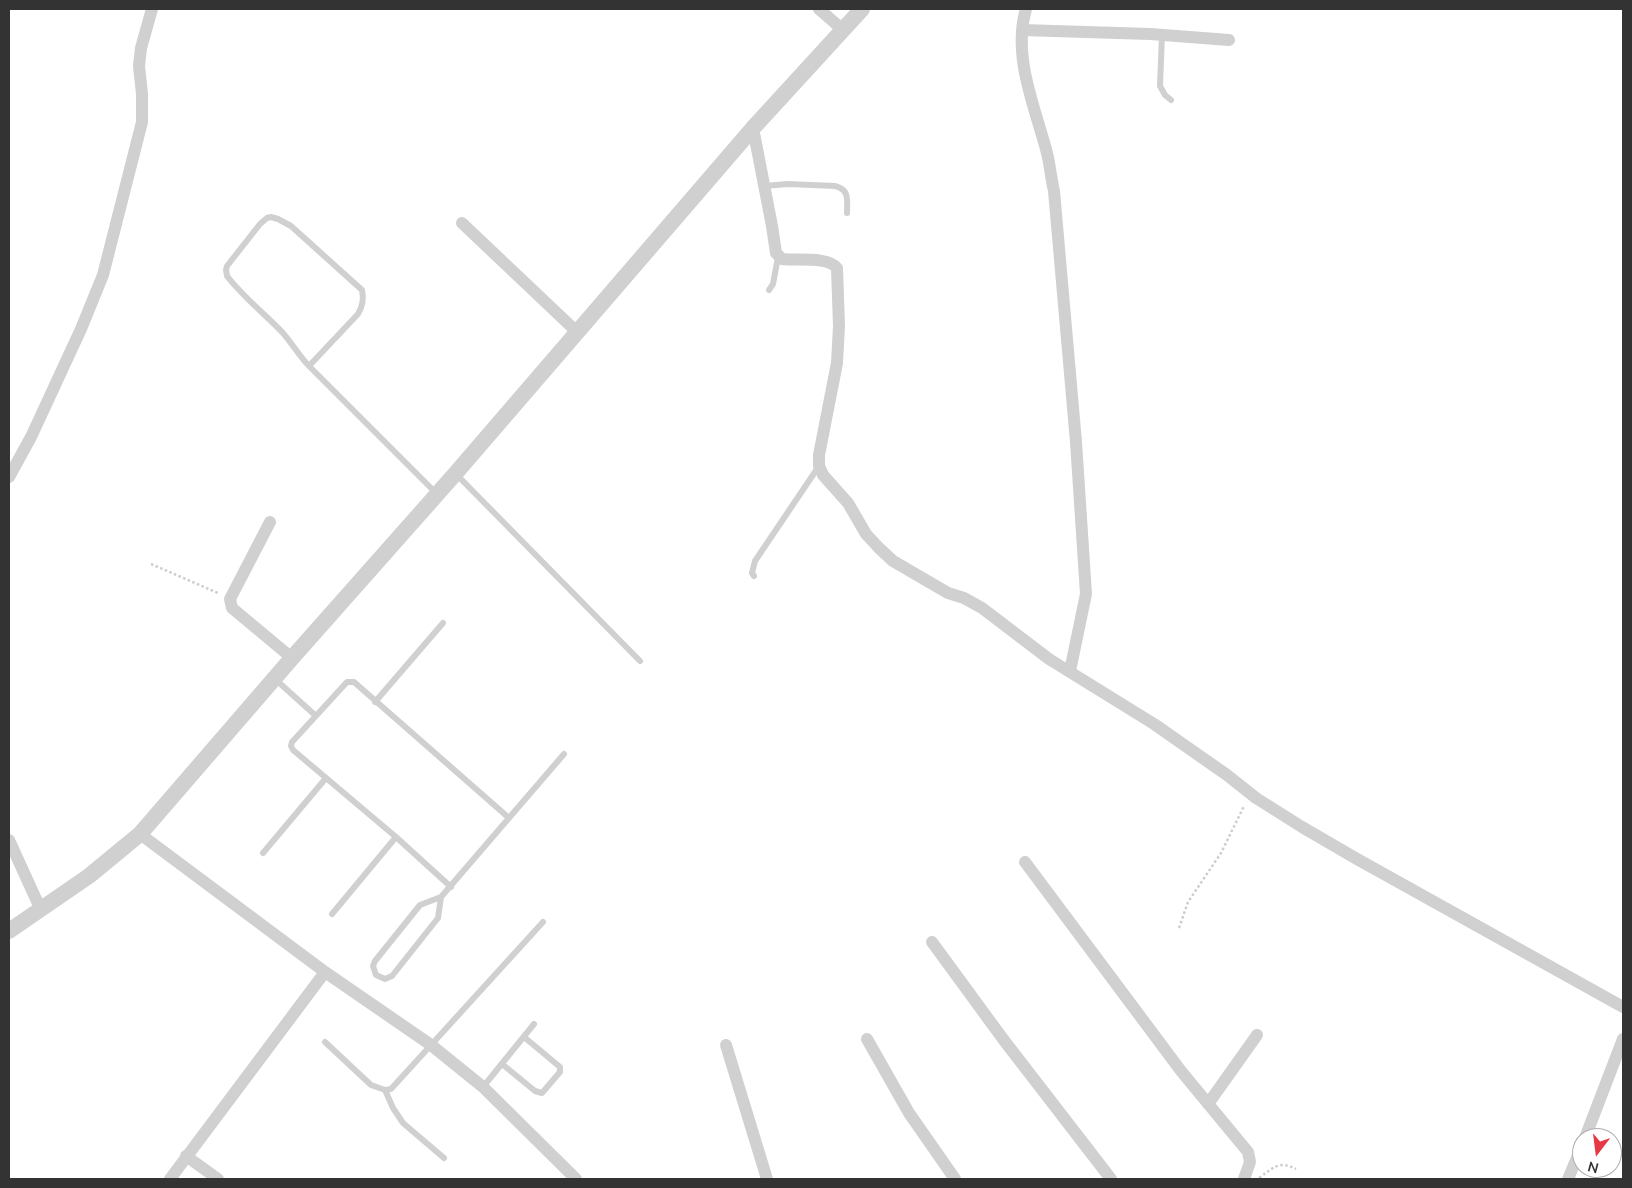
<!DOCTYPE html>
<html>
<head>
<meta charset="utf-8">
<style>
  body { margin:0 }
  #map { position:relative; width:1632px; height:1188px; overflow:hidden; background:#fff; font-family:"Nunito Sans",sans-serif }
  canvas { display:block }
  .frame { position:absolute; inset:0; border:10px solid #333; pointer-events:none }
  .north { position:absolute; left:1572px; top:1128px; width:50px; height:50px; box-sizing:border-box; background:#fff; border:1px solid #adadad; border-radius:50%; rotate:195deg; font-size:14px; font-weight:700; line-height:20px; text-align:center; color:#333 }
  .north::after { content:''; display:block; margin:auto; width:18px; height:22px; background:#e63946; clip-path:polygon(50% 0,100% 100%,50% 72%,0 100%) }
</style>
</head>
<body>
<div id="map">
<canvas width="1632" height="1188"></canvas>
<div class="frame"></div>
<div class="north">N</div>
</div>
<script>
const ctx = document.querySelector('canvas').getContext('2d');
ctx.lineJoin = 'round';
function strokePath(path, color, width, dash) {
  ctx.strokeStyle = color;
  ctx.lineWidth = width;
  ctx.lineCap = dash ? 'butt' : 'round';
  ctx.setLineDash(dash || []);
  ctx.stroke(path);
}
strokePath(new Path2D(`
  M151,564L218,593
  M1179,928L1188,902L1221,853L1244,806
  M1259,1178C1273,1168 1279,1160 1296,1169`), '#cdcdcd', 2.5, [2.5, 2.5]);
strokePath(new Path2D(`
  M1162,35L1160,86L1165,95L1171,100
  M764,186L788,184L835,186C850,190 847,200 847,213
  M271,217L278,219L291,226L362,290C364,299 363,306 358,314L309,366C299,356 292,343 282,332C264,313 243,297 227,276L226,270L227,266L260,224L267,218Z
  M769,290L773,284L778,257
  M309,366L436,493
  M456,474L640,661
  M754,576L752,573L755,561L819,466
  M275,679L316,716
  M375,702L443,623
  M263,853L326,778
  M451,887L396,837L293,750L291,746L292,742L347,682H354L509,818
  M441,897L438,918L392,976L385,979L376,975L373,966L375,961L420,905L441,897L564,754
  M332,914L396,837
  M325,1042L371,1085L385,1090L391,1089L543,922
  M502,1064L535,1091L542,1093L560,1072V1067L524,1037
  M483,1087L534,1024
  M385,1090L393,1108L403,1123L444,1158`), '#d0d0d0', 6);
strokePath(new Path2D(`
  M819,9L843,30
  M1026,9C1012,56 1035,107 1047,153C1050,165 1051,179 1054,191L1076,442L1086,594L1070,671
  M1022,30L1150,34L1229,40
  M753,128L772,226L776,253L782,259C796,261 828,256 837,268L839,326L837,363L819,455V466L823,475L848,503L866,534L879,548L893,561L948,593L964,598L982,608L1049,659L1154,724L1227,775L1256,798L1302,827L1357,859L1623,1007
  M462,223L577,332
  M9,477L31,437L81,329L103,275L142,122V94L139,66L141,48L152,9
  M270,522L230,599L232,608L292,658
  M140,834L325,972L431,1045L483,1087L576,1179
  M9,840L41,910
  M1025,862L1181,1071L1248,1152L1250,1162L1244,1179
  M932,942L1003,1039L1111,1179
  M867,1039L909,1113L955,1179
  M726,1045L767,1179
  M1208,1104L1257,1035
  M1585,1138L1623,1039
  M186,1156L218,1179
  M170,1179L325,972
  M1568,1179L1582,1146`), '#d0d0d0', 12);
strokePath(new Path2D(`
  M9,931L89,876L140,834L292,658L455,474L753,128L862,9`), '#d0d0d0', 16);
</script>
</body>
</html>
